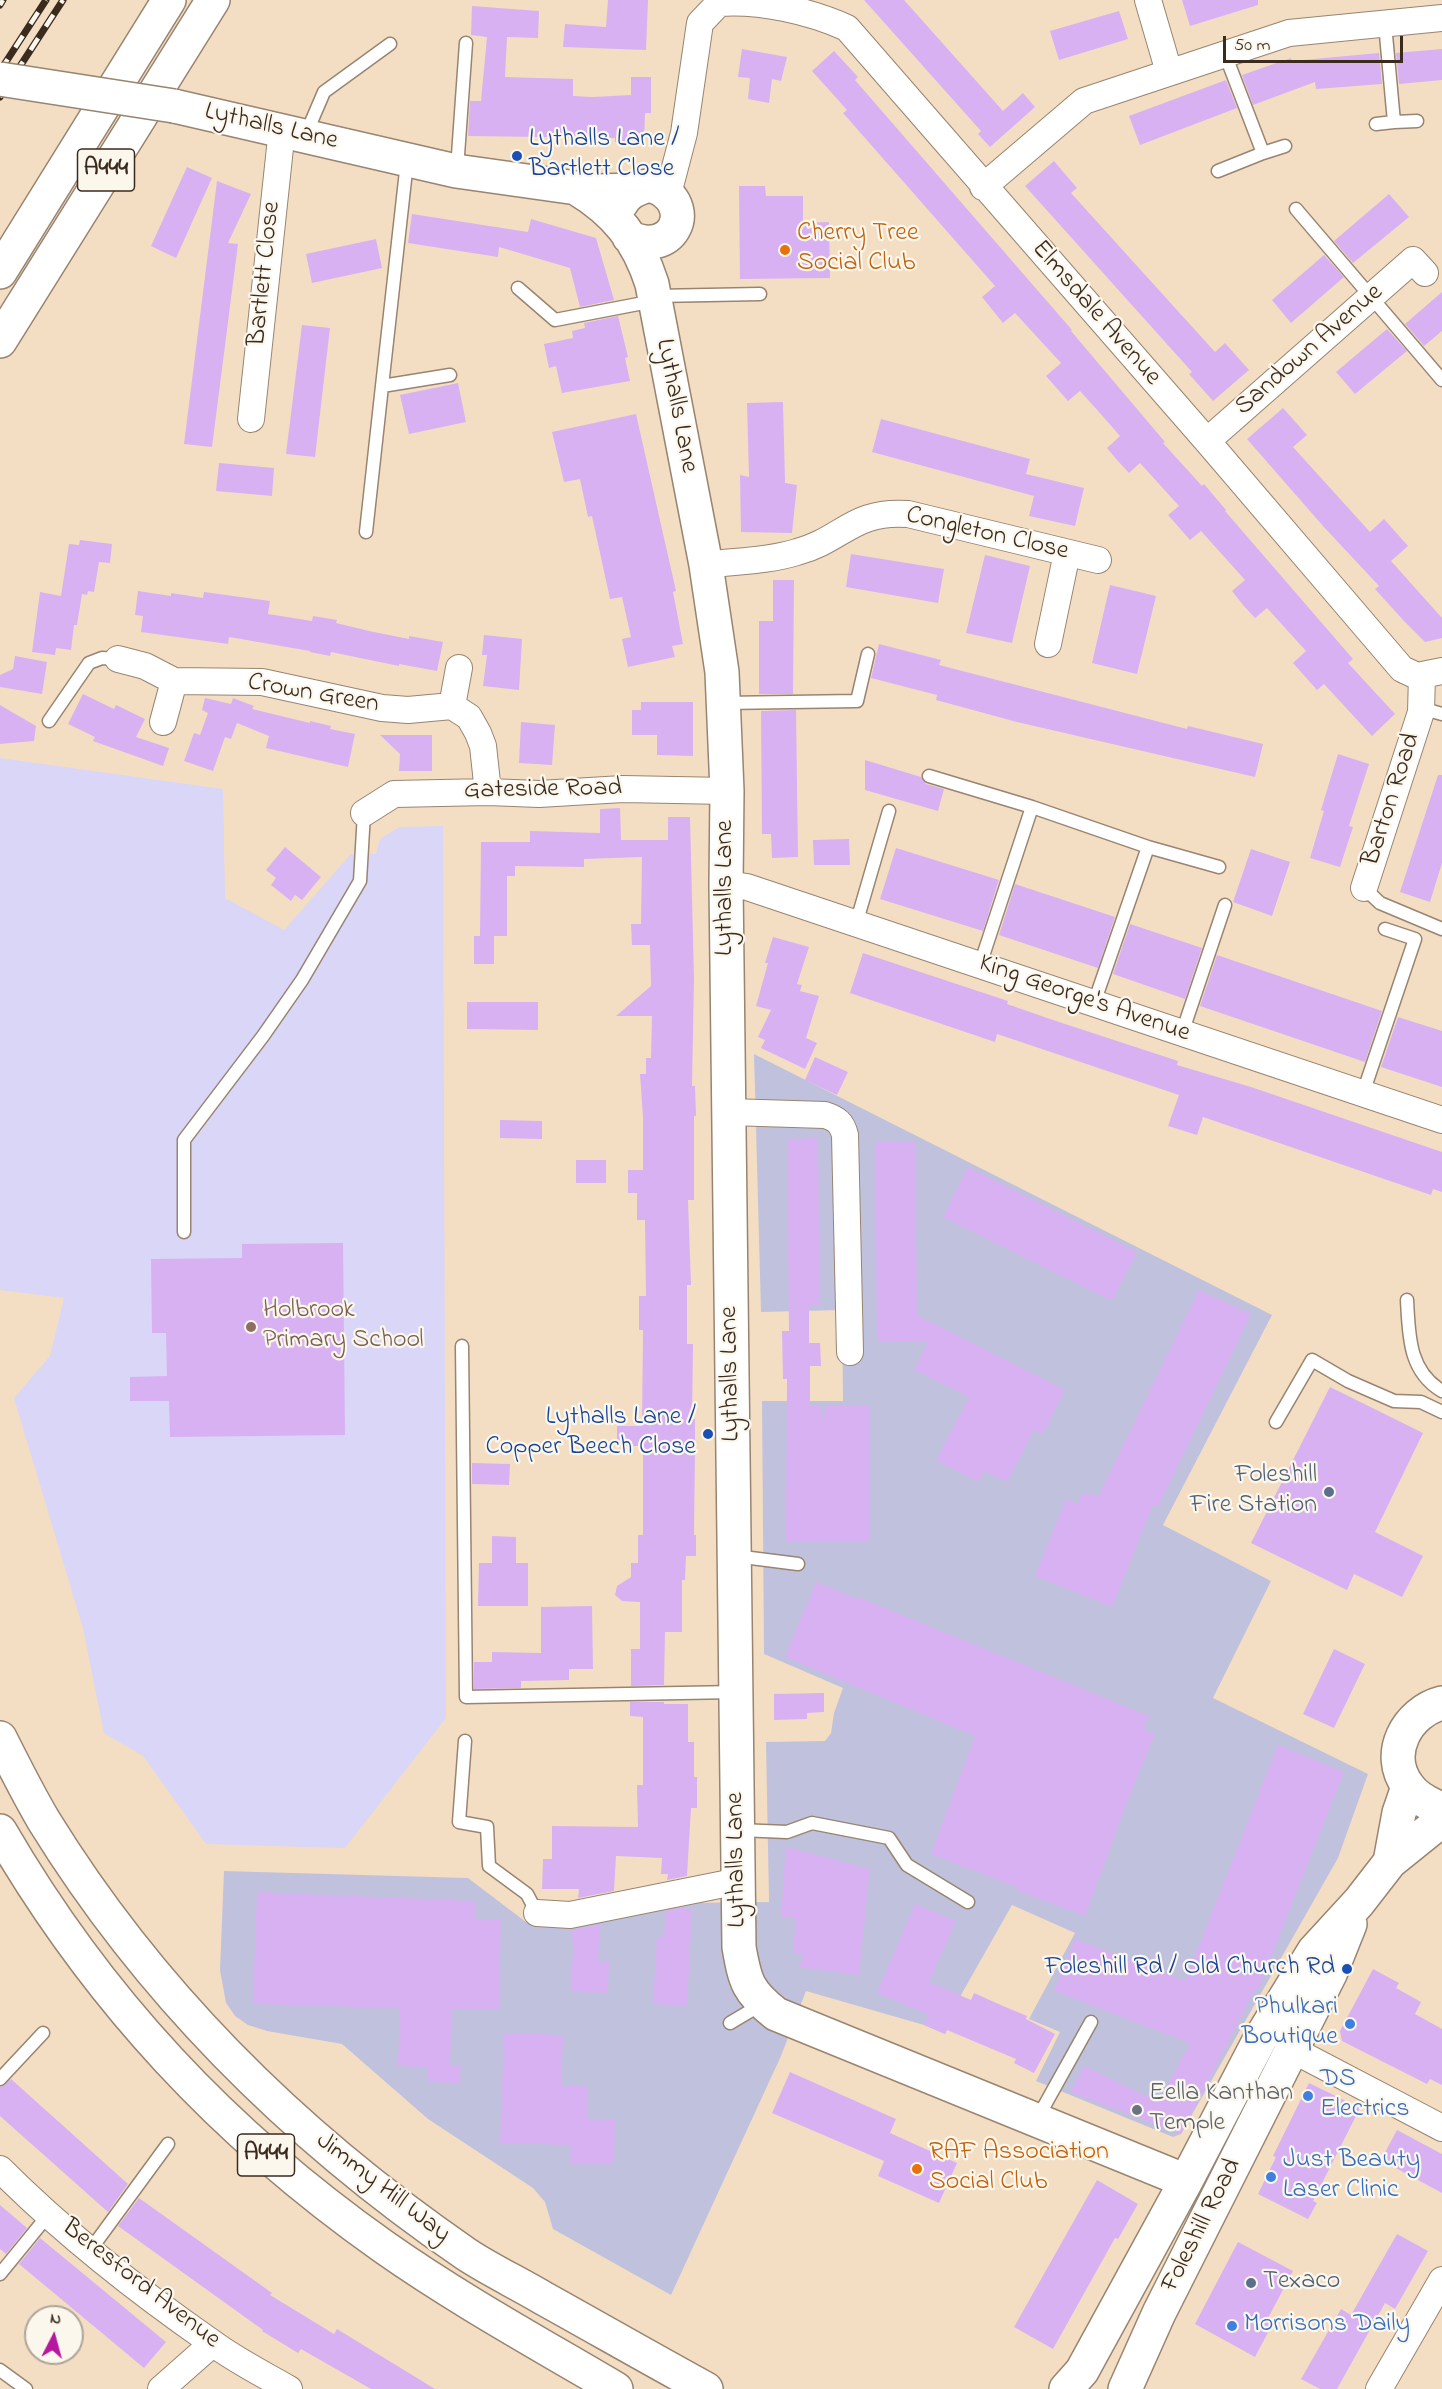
<!DOCTYPE html>
<html>
<head>
<meta charset="utf-8">
<style>
  body { margin:0 }
  #map { position:relative; width:1442px; height:2389px; overflow:hidden; background:#f4dec3; font-family:"Indie Flower",sans-serif }
  canvas { display:block }
  .north { position:absolute; left:24px; top:2305px; width:60px; height:60px; box-sizing:border-box; background:#fbf7ec; border:2px solid #aea59a; border-radius:50%; rotate:6deg; font-size:16px; font-weight:700; line-height:24px; text-align:center; color:#3b2a1e }
  .north::after { content:''; display:block; margin:auto; width:21px; height:27px; background:#b5179e; clip-path:polygon(50% 0,100% 100%,50% 72%,0 100%) }
  .scale { position:absolute; left:1223px; top:36px; width:180px; height:27px; box-sizing:border-box; border:3px solid #3b2a1e; border-top:0; padding-left:8px; font-size:18px; line-height:21px; white-space:nowrap; color:#3b2a1e; -webkit-text-stroke:4px #fbf7ec; paint-order:stroke }
</style>
</head>
<body>
<div id="map">
<canvas width="1442" height="2389"></canvas>
<div class="north">N</div>
<div class="scale">50 m</div>
</div>
<script>
const ctx = document.querySelector('canvas').getContext('2d');
ctx.lineJoin = 'round';
function fillPath(path, color) {
  ctx.fillStyle = color;
  ctx.fill(path, 'evenodd');
}
function strokePath(path, color, width, dash) {
  ctx.strokeStyle = color;
  ctx.lineWidth = width;
  ctx.lineCap = dash ? 'butt' : 'round';
  ctx.setLineDash(dash || []);
  ctx.stroke(path);
}
function write(font, color, halo, rows, align = 'center') {
  ctx.font = font + ' "Indie Flower",sans-serif';
  ctx.lineWidth = 4.5;
  ctx.setLineDash([]);
  ctx.textBaseline = 'middle';
  ctx.strokeStyle = halo;
  ctx.fillStyle = color;
  for (const [text, x, y, turn = 0] of rows) {
    ctx.save();
    ctx.translate(x, y);
    ctx.rotate((+turn || 0) * Math.PI / 180);
    ctx.textAlign = isNaN(turn) ? turn : align;
    if (halo) ctx.strokeText(text, 0, 0);
    ctx.fillText(text, 0, 0);
    ctx.restore();
  }
}
fillPath(new Path2D(`
  M0,758L223,789L225,898L284,930L351,854H376L380,839L399,827L443,826L446,1718L345,1848L206,1844L143,1756L104,1733L83,1628L14,1398L50,1356L64,1298L0,1290Z`), '#d9d6f7');
fillPath(new Path2D(`
  M754,1054L1272,1315L1163,1525L1271,1581L1213,1698L1368,1774L1338,1858L1181,2134L1173,2137L1036,2081L1060,2032L1029,2019L1075,1933L1012,1905L961,1995L945,2034L924,2025L806,1991L781,2056L671,2295L553,2229L545,2202L533,2188L428,2119L342,2044L267,2031L248,2025L235,2016L226,2003L220,1970L224,1871L468,1878L526,1922H560L686,1903L769,1902L766,1742L825,1741L831,1733L834,1713L843,1688L764,1654L762,1401H843L842,1310L761,1312Z`), '#c0c2dd');
fillPath(new Path2D(`
  M608,0H648L646,50L563,47L565,24L606,27Z
  M864,0H904L1003,111L1023,93L1035,107L990,147L978,134L981,131Z
  M1182,0H1258V5L1190,26Z
  M472,6L539,11L538,38L507,37L505,77L573,79V96L593,97L631,95V77H651V113H645L644,143L615,142V138L468,136L470,101H481L487,37L471,35Z
  M1119,11L1128,39L1059,60L1050,31Z
  M742,49L787,57L781,81L772,79L769,103L748,99L750,78L738,77Z
  M1442,49V80L1399,84L1396,53Z
  M834,51L858,77L855,80L1072,330L1071,331L1165,442L1163,443L1202,486L1204,484L1226,510L1225,511L1353,659L1348,663L1395,714L1372,736L1324,684L1317,690L1293,663L1306,651L1267,608L1255,618L1243,605L1232,591L1245,580L1201,531L1190,540L1168,515L1179,506L1140,463L1129,473L1117,460L1107,448L1120,436L1099,412L1080,391L1068,401L1046,376L1061,363L1015,313L1003,323L982,297L995,286L843,113L847,110L812,71Z
  M1379,53L1382,84L1316,89L1315,82L1253,105L1242,75L1291,58L1292,61Z
  M1226,80L1237,108L1140,145L1129,116Z
  M1054,161L1077,188L1071,193L1215,352L1225,343L1249,370L1213,401L1189,374L1192,372L1025,186Z
  M187,167L212,178L176,258L151,246Z
  M217,181L251,194L228,243L238,244L212,447L184,444Z
  M739,186H765L766,196H803V223L829,222L830,278L740,279Z
  M1389,194L1409,217L1353,263L1334,241Z
  M412,214L528,232L531,219L596,238L614,300L580,307L570,268L499,247L498,257L408,243Z
  M376,239L382,268L312,283L306,254Z
  M1324,255L1344,277L1291,323L1272,300Z
  M1442,292V331L1424,346L1405,324Z
  M618,316L628,357L625,358L630,381L562,393L556,366L549,368L544,344L573,338L572,331L585,328L584,323Z
  M302,325L330,328L315,457L286,454Z
  M1387,329L1407,351L1355,394L1336,372Z
  M458,383L466,422L409,434L400,395Z
  M783,402L785,483L797,485L792,533L741,532L740,475L749,477L747,403Z
  M1283,408L1307,435L1293,447L1370,532L1384,519L1408,546L1391,561L1442,618V638L1425,642L1404,621L1375,589L1379,586L1323,526L1247,439Z
  M636,414L676,591L673,592L683,644L672,646L675,657L628,667L622,639L631,637L622,597L610,599L592,516L588,517L580,479L564,482L552,432Z
  M881,419L1030,459L1026,474L1084,488L1075,526L1029,516L1034,496L872,452Z
  M219,463L274,468L272,496L216,491Z
  M80,540L112,544L110,563L99,562L94,592L88,591L87,595L82,594L77,625H74L71,650L56,648L55,655L32,652L40,592L61,596L69,544L79,545Z
  M851,554L944,569L938,603L846,587Z
  M985,555L1030,566L1012,643L966,633Z
  M773,580H794L793,694H759V621H773Z
  M1110,585L1156,596L1137,674L1092,663Z
  M138,591L171,596V593L203,598L204,592L270,601L268,614L312,621L313,616L337,620L336,623L369,631L409,639V636L443,642L437,671L399,664V666L331,652L330,656L310,652V651L229,637L228,644L141,632L143,616L135,615Z
  M484,635L522,639L519,690L483,686L487,655H482Z
  M879,644L941,660L939,665L1187,729L1188,726L1263,744L1255,777L1017,722L936,700L937,695L871,678Z
  M15,656L47,662L42,694L0,687V675L13,669Z
  M83,694L114,709L116,705L145,719L136,737L169,748L163,766L93,741L95,737L68,724Z
  M205,698L231,704L233,698L254,706L252,709L310,723V721L331,726L330,729L355,734L348,767L266,748L269,736L237,723L231,739L225,737L213,771L184,761L194,733L200,735L208,713L202,710Z
  M641,702H693V756L657,755V735H632V710H641Z
  M0,705L36,726L34,741L0,744Z
  M796,710L798,857L772,858L771,834H762L761,711Z
  M521,722L555,725L552,765L519,763Z
  M380,735H432V771H399L400,754Z
  M1338,754L1369,764L1349,826L1353,827L1340,867L1310,858L1324,811L1321,810Z
  M865,760L921,777L926,784L944,789L938,811L865,790Z
  M1438,775H1442V863L1430,902L1400,892Z
  M620,808L621,840H668V817H690L694,979L692,1086H695L696,1116H694V1200H688L691,1285H687V1344H693L692,1419H695V1451L694,1535H696V1556H686L685,1580H682V1632H665L664,1685L631,1686V1649H640V1602L622,1601L615,1595L617,1586L631,1577V1563H638V1535H643V1446H617V1426H642L643,1330H639V1296H646L645,1220H637V1193H628V1170H643V1117L640,1074H646V1058H651L652,1016H616L651,986L650,945H632L631,924H641L642,857L584,859V867L515,866V876H507V936H494V964H474V936H480L481,842H530V831L600,833V809Z
  M849,839L850,865H814L813,840Z
  M285,847L321,877L302,900L295,895L291,901L271,885L276,878L266,870Z
  M896,848L999,880L983,931L880,899Z
  M1251,849L1290,862L1272,916L1233,902Z
  M1015,884L1115,917L1098,968L999,935Z
  M1130,924L1202,948L1185,999L1113,974Z
  M773,937L809,947L797,984L802,985L800,991L819,996L806,1038L817,1043L805,1069L761,1048L765,1040L758,1037L771,1010L756,1006L768,963H765Z
  M863,953L1008,1001L1007,1004L1050,1019L1178,1061L1177,1065L1251,1087L1442,1152V1192L1433,1189L1431,1195L1203,1117L1197,1135L1168,1126L1179,1095L997,1034L995,1042L850,993Z
  M1217,955L1382,1011L1365,1062L1200,1006Z
  M467,1002H538V1030L467,1029Z
  M1398,1017L1442,1031V1087L1381,1067Z
  M815,1057L848,1072L837,1095L805,1080Z
  M500,1120L542,1121V1139L500,1138Z
  M818,1138L820,1306H809V1343H820L821,1366H810V1406H821V1418L823,1419L827,1406H870L869,1542H786L787,1379H783L782,1331H789L787,1139Z
  M915,1141L917,1315L1065,1390L1043,1434L1034,1430L1007,1482L984,1471L978,1482L936,1460L969,1397L914,1370L928,1342H877L875,1142Z
  M576,1160H606V1183H576Z
  M968,1167L1137,1252L1112,1301L943,1217Z
  M343,1243L345,1435L170,1437L169,1401H130V1377L167,1376L166,1333H152L151,1259L242,1258V1244Z
  M1199,1290L1251,1314L1158,1507L1153,1505L1112,1607L1035,1576L1066,1499L1078,1504L1082,1494L1099,1495Z
  M1330,1387L1423,1433L1375,1532L1423,1556L1402,1597L1354,1574L1347,1590L1251,1543Z
  M472,1463L510,1464L509,1485L472,1484Z
  M492,1536L516,1537V1563H528V1606H478L479,1563H492Z
  M816,1582L857,1599L858,1597L1149,1716L1143,1729L1155,1734L1126,1805L1085,1916L1016,1890L1017,1887L931,1854L975,1736L785,1657Z
  M592,1606L593,1669H569V1680L521,1681V1688L474,1689V1662H492V1652L541,1653V1607Z
  M1334,1649L1365,1664L1334,1728L1303,1714Z
  M824,1693V1712L807,1713V1719L774,1720V1694Z
  M630,1702H664V1704H688V1742H694V1777H697V1808H691L687,1876L667,1880L668,1874H661L662,1858L616,1856L614,1891L578,1898L579,1889H542L543,1859H552V1826L638,1827L637,1785H643V1717L630,1716Z
  M1278,1745L1344,1772L1258,1990L1255,1989L1181,2134L1070,2092L1084,2066L1159,2102L1190,2043L1054,1991L1075,1939L1185,1981Z
  M786,1847L870,1869L859,1975L799,1967L804,1953H793L796,1918L781,1917Z
  M257,1892L475,1901V1919H501L499,2010L452,2009L450,2065H461L460,2083L427,2082L428,2067L398,2066L400,2008L253,2004Z
  M915,1904L956,1921L929,1982L971,2000L974,1993L1003,2006L1027,2016L1026,2019L1055,2034L1034,2073L1014,2063L1016,2059L947,2030L945,2034L924,2025L929,2015L877,1993Z
  M685,1907V1910H692L687,2006L653,2004L657,1937L664,1938L666,1911Z
  M600,1924L598,1961H609L608,1993L571,1992L572,1960L574,1961L572,1930Z
  M1373,1969L1399,1983L1396,1988L1421,2002L1415,2014L1442,2029V2085L1430,2079L1427,2084L1342,2041L1340,2031Z
  M504,2033L563,2035L561,2086H588L587,2119L615,2120L614,2164L570,2163L571,2145L500,2143Z
  M790,2072L896,2119L890,2133L957,2163L939,2203L878,2176L884,2161L772,2113Z
  M11,2079L128,2184L108,2212L0,2116V2087Z
  M1309,2083L1360,2108L1313,2201L1317,2203L1308,2219L1258,2194L1276,2157L1273,2156Z
  M1397,2130L1442,2154V2193L1381,2160Z
  M1097,2180L1138,2204L1118,2239L1115,2238L1053,2349L1014,2327Z
  M139,2198L272,2293L270,2295L334,2334L337,2329L435,2389H371L301,2349L298,2353L262,2331L263,2330L118,2226Z
  M0,2205L27,2228L6,2254L0,2249Z
  M1397,2234L1428,2251L1395,2309L1385,2303L1337,2389H1320L1301,2379L1341,2309L1351,2315Z
  M40,2238L166,2342L144,2368L19,2264Z
  M1238,2242L1293,2271L1267,2320L1273,2323L1255,2357L1195,2324Z`), '#d8b1f2');
const lane = new Path2D(`
  M1385,24L1394,122L1417,121
  M1225,54L1263,153L1285,146
  M1376,124L1394,122
  M306,134L324,92L390,44
  M407,162L382,386L450,375
  M457,169L466,43
  M1218,171L1263,153
  M1296,209L1442,380
  M518,288L555,320L654,301
  M656,296L760,294
  M366,532L382,386
  M724,703L857,701L868,654
  M1421,708L1442,714
  M49,721L89,663L102,658L118,659
  M929,776L1032,807
  M1364,888L1380,903L1442,929
  M856,924L889,811
  M980,965L1032,807L1148,847
  M1094,1003L1148,847L1219,867
  M1182,1033L1225,905
  M1363,1093L1415,939L1385,929
  M184,1232V1140L263,1036L302,980L360,881L364,813
  M1407,1300C1409,1334 1408,1371 1442,1391
  M462,1346L466,1697L735,1692
  M1276,1422L1312,1360L1348,1381L1394,1401L1421,1402L1442,1412
  M735,1556L798,1564
  M465,1741L459,1822L487,1827L489,1866L527,1894L537,1913
  M739,1830L787,1832L812,1823L889,1838L907,1865L968,1902
  M730,2023L762,2004
  M0,2079L43,2033
  M1037,2119L1091,2022
  M91,2249L168,2144
  M0,2274L49,2214
  M0,2370L26,2389`);
const street = new Path2D(`
  M1148,0L1169,72
  M719,3C760,0 810,11 847,28L1207,441L1402,669L1417,676L1442,671
  M983,187L1084,101L1289,33L1442,18
  M668,194L684,133L700,23L719,3L717,0
  M251,419L282,129
  M1207,441L1413,260L1425,273
  M706,565C736,561 768,561 797,552C842,540 853,510 908,514L1098,560
  M1048,644L1067,553
  M118,659L145,666L174,681L262,682L382,708L408,710L452,706L469,717L478,733L483,746L488,792
  M452,706L459,668
  M163,722L174,681
  M364,813L394,794L488,792L539,794L623,789L727,791
  M726,884L747,887L1442,1120
  M1364,888L1421,712L1422,675
  M729,1112L825,1115C837,1119 842,1123 845,1135L850,1352
  M537,1913L570,1915L739,1881
  M1293,2050L1442,2128
  M0,2169C62,2231 139,2292 211,2342C235,2360 263,2374 289,2389
  M161,2389L212,2344
  M1379,2389L1442,2280`);
const secondary = new Path2D(`
  M174,106L456,171L598,191L634,190
  M576,188C616,212 638,240 652,284L706,565L722,672L727,791L726,884L739,1947C745,1982 748,1992 776,2014L1186,2181
  M621,204C627,194 632,191 643,187C649,185 654,186 660,189C696,210 671,258 629,237
  M1442,1703C1407,1712 1384,1754 1408,1786C1416,1798 1429,1804 1442,1809
  M1390,1862L1399,1813L1408,1787
  M1066,2389L1082,2371L1186,2181L1260,2039L1314,1951L1359,1902L1390,1862L1442,1820
  M1125,2389L1159,2313L1330,1974L1350,1924`);
const highway = new Path2D(`
  M0,272L169,0
  M0,341L213,0
  M0,1738C14,1766 28,1794 44,1821C152,1996 297,2138 466,2254C490,2270 518,2283 543,2298C597,2328 651,2359 706,2389
  M0,1831C98,2000 224,2134 384,2247C458,2299 538,2343 616,2389`);
strokePath(lane, '#988470', 15);
strokePath(street, '#988470', 28);
strokePath(secondary, '#988470', 36);
strokePath(highway, '#988470', 36);
strokePath(lane, '#fff', 12);
strokePath(street, '#fff', 26);
strokePath(secondary, '#fff', 33);
strokePath(highway, '#fff', 33);
const rail = new Path2D(`
  M0,5L3,0
  M0,71L46,0
  M0,97L63,0`);
strokePath(rail, '#3b2a1e', 7);
strokePath(rail, '#fbf7ec', 4.5, [14]);
const secondaryBridge = new Path2D(`
  M0,79L174,106`);
strokePath(secondaryBridge, '#988470', 36, []);
strokePath(secondaryBridge, '#fff', 33);
for (const [x, y, r, color] of [
  [517,156,6,"#1a4fb4"],
  [785,250,6,"#e8710a"],
  [251,1327,6,"#8d6e63"],
  [708,1434,6,"#1a4fb4"],
  [1329,1492,6,"#5c6f8a"],
  [1347,1969,6,"#1a4fb4"],
  [1350,2024,6,"#3f7fe0"],
  [1308,2096,6,"#3f7fe0"],
  [1137,2110,6,"#6b7280"],
  [917,2169,6,"#e8710a"],
  [1271,2177,6,"#3f7fe0"],
  [1251,2283,6,"#5c6f8a"],
  [1232,2326,6,"#3f7fe0"]
]) {
  const dot = new Path2D();
  dot.arc(x, y, r, 0, 2 * Math.PI);
  ctx.fillStyle = color;
  ctx.fill(dot);
  strokePath(dot, '#fbf7ec', 2);
}
for (const [x, y, w] of [
  [106,170,57],
  [266,2155,57]
]) {
  const box = new Path2D();
  box.roundRect(x - w / 2, y - 21, w, 42, 4.5);
  ctx.fillStyle = '#fbf7ec';
  ctx.fill(box);
  strokePath(box, '#3b2a1e', 1.5);
}
write('bold 24px', '#3b2a1e', null, [
  ["A444",106,170],
  ["A444",266,2155]
]);
write('26px', '#3b2a1e', '#fbf7ec', [
  ["Lythalls Lane",271,128,13],
  ["Bartlett Close",266,274,-84],
  ["Elmsdale Avenue",1095,314,49],
  ["Sandown Avenue",1310,351,-41],
  ["Lythalls Lane",675,406,79],
  ["Congleton Close",987,535,13],
  ["Crown Green",313,695,10],
  ["Gateside Road",543,791,-1],
  ["Barton Road",1393,800,-72],
  ["Lythalls Lane",727,888,-90],
  ["King George's Avenue",1084,1000,19],
  ["Lythalls Lane",732,1374,-91],
  ["Lythalls Lane",738,1860,-91],
  ["Jimmy Hill Way",382,2189,38],
  ["Foleshill Road",1203,2226,-63],
  ["Beresford Avenue",140,2285,38]
]);
write('26px', '#164399', '#fbf7ec', [
  ["Lythalls Lane /",529,141,"left"],
  ["Bartlett Close",529,171,"left"],
  ["Lythalls Lane /",696,1419],
  ["Copper Beech Close",696,1449],
  ["Foleshill Rd / Old Church Rd",1335,1969]
], 'right');
write('26px', '#c56008', '#fbf7ec', [
  ["Cherry Tree",797,235],
  ["Social Club",797,265],
  ["RAF Association",929,2154],
  ["Social Club",929,2184]
], 'left');
write('26px', '#785e54', '#fbf7ec', [
  ["Holbrook",263,1312],
  ["Primary School",263,1342]
], 'left');
write('26px', '#4e5e75', '#fbf7ec', [
  ["Foleshill",1317,1477],
  ["Fire Station",1317,1507],
  ["Texaco",1263,2283,"left"]
], 'right');
write('26px', '#366cbe', '#fbf7ec', [
  ["Phulkari",1338,2009,"right"],
  ["Boutique",1338,2039,"right"],
  ["DS",1320,2081],
  ["Electrics",1320,2111],
  ["Just Beauty",1283,2162],
  ["Laser Clinic",1283,2192],
  ["Morrisons Daily",1244,2326]
], 'left');
write('26px', '#5b616d', '#fbf7ec', [
  ["Eella Kanthan",1149,2095],
  ["Temple",1149,2125]
], 'left');
</script>
</body>
</html>
